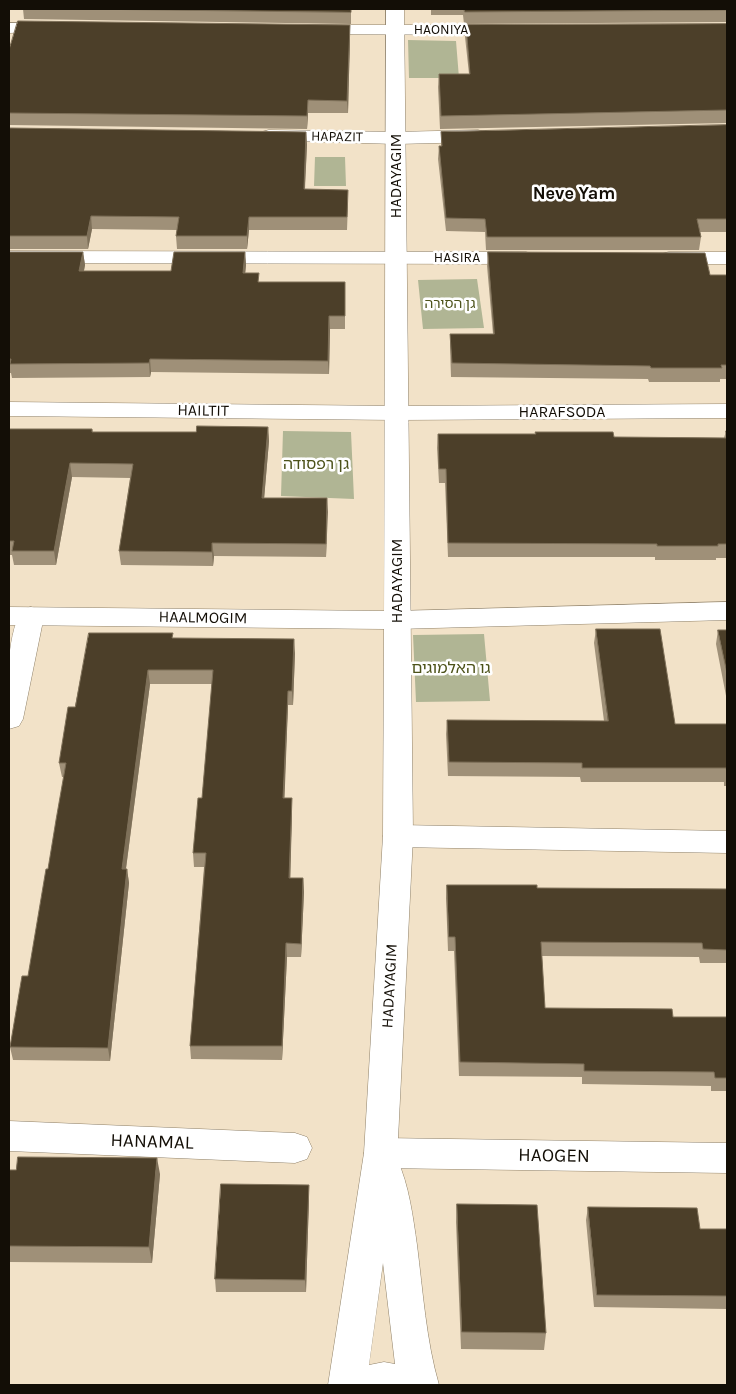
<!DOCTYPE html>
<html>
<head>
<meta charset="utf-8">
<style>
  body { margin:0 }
  #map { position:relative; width:736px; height:1394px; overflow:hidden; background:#f2e2c8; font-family:Karla,sans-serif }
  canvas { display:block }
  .frame { position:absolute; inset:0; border:10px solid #130e06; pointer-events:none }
</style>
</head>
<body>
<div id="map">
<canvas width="736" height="1394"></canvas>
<div class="frame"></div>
</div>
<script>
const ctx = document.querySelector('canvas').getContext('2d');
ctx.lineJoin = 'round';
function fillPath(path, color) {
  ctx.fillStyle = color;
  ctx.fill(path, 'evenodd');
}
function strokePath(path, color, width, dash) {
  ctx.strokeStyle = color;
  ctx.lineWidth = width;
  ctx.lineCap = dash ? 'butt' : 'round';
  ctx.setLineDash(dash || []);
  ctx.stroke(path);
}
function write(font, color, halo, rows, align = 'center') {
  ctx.font = font + ' Karla,"Noto Sans Hebrew",sans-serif';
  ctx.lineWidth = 5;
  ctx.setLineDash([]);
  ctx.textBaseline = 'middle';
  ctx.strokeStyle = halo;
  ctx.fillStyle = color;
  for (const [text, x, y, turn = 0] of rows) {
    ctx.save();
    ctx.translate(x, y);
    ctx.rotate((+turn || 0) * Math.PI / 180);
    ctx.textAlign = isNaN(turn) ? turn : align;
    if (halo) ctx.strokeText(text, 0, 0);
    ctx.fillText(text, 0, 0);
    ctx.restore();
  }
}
fillPath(new Path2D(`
  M408,40L456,41L459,78H409Z
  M315,157H345L346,186H314Z
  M477,279L484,328L423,329L418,280Z
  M283,431L351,432L354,499L281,496Z
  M484,634L490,701L416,702L413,635Z`), '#b0b594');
const minor = new Path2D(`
  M53,22L59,23L62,27L59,31L9,33V23Z
  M314,25H503L509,26L512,30L509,34L503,35L308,34L305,30L308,26Z
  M269,130L396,132L478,130L485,132L488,136L485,140L478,142L396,144L262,140L259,136L262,132Z
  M9,251L526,252L533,254L536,258L533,262L526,264L9,263Z
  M669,252H727V264H669L662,262L659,258L662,254Z
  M9,402L397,406L727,404V418L397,420L9,416Z
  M727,602V620L397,629L388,626L384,620L388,614L397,611Z
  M31,607L40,610L44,616L23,719L19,726L9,729C7,698 5,637 22,610Z
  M398,825L727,831V853L398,847L388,844L383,836L388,828Z
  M9,1121L295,1133L307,1137L312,1148L307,1159L295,1163L9,1151Z
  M381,1138L727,1143V1173L381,1168L369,1164L364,1153L369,1142Z`);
const tertiary = new Path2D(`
  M386,9H404L413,836L397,1159C409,1185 413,1217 417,1245C423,1292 426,1340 439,1385H328L364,1153L383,836L384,629L9,625V607L384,611ZM383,1263L395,1364L384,1362L369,1365Z`);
strokePath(minor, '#8f8169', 1);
strokePath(tertiary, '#8f8169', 1);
fillPath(minor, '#fff');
fillPath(tertiary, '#fff');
fillPath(new Path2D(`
  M23,9H351V24L24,19Z
  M431,9H727V22L464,24L463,15H431Z
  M727,24V123L440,129L438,87L439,74H469L465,37L466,25Z
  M350,37L348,113H308L307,129L9,125V50Z
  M727,125V232H700L701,237L699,250H486L485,232L446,231L438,159L439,146H441V132Z
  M9,128L306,132L307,145L305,189L348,203L347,230H249L247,249H177L176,236L177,230L92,229L88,249H9Z
  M9,252H83L85,265L84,271H171L245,252L246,265L245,273L259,282H345V329H330L329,374L151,372L150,377L12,378L11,373H9Z
  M488,252L710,275H727V379H720V382H649L648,379L451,377L450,347V334H493L487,266Z
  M268,427L269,441L264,498H327L326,557L214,556L213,566L121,565L119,551L130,478L72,477L56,565H14L12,555H9V429H92L93,432H196Z
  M726,431H727V558H716V560H655V557H448L445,483H439L437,448L438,434H535V432L614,437L724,438Z
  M596,629L675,724H727V786H724V782H581L580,777L448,776L446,734L447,720L604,721L594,643Z
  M718,630H727V701L716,644Z
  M174,638L295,653L293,705H288L284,798L292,812L290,878H303L304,892L301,957H287L282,1060L191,1059L190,1046L204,867H194L193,853L202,798L212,684H150L126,869H127L129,883L110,1061L13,1060L10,1047L28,976L48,869L64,777H62L59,763L75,707Z
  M447,885L537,888L727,889V963H700L699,957L542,956L545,1008L673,1017H727V1091H711V1086L582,1084V1077L459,1076L454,951H448L446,898Z
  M9,1170L160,1174L152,1263L9,1262Z
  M309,1198L306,1292H216L215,1279Z
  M457,1204L546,1333L544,1350L461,1349L456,1222Z
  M588,1207L700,1229H727V1309L594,1307L586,1220Z`), '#9f9078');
fillPath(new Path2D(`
  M350,25V37L348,113L347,101Z
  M308,100V113L307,129V116Z
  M306,132L307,145L304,202V189Z
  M91,216L92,229L88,249L87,236Z
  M249,217V230L247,249V236Z
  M83,252L85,265L81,284L79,271Z
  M245,252L246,265L244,286L243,273Z
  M329,316L330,329L329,374L328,361Z
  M150,359L151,372L150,377L149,363Z
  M268,427L269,441L263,512L262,498Z
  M70,463L72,477L56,565L54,551Z
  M327,498L328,512L326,557V544Z
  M212,543L214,556L213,566L212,552Z
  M294,639L295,653L293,705L292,691Z
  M148,670L150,684L124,883L122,869Z
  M288,691V705L284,812L283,798Z
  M292,798V812L290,892L289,878Z
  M127,869L129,883L110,1061L108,1048Z
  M303,878L304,892L301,957V944Z
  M286,943L287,957L282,1060V1046Z
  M157,1158L160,1174L152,1263L149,1247Z
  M309,1185V1198L306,1292L305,1280Z`), '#7e7059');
const building = new Path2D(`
  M82,9H351V12Z
  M464,9H727V10L465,12Z
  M18,21L350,25L347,101L308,100L307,116L9,113V50Z
  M727,24V110L441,116L439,74H470L466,25Z
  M727,125V219H697L701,237H487L485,219L446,218L439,146H442L441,132Z
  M9,128L306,132L304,189L348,190L347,217H249L247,236H176L179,217L91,216L87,236H9Z
  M9,252H83L79,271H171L174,252H245L243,273H259L258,282H345V316H329L328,361L150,359L149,363L10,364L11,359H9Z
  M488,252L705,253L710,275H727V365H721L722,368H651L650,366L452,363L450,334H494Z
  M197,426L268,427L262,498H327L326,544L212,543V552L119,551L133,464L70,463L54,551H12L14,541H9V429H92V432H196Z
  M726,431H727V544H718V546H657V544L448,543L446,469H439L438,434H536L535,432H613L614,437L727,438Z
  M596,629H660L675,724H727V772L726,768H582V763L449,762L447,720L608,721Z
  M718,630H727V673Z
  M89,633H173L172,638L294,639L292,691H288L283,798H292L289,878H303L301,944L286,943L282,1046H190L206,853H193L198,798H202L213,670H148L122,869H127L108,1048L10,1047L22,976H28L46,869H48L56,820L66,763H59L68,707H75Z
  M447,885H537V888L727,889V950L703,949L702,943L541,942L545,1008L672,1009L673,1017H727V1078H715L714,1072L584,1071V1064L460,1062L455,937H449Z
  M18,1157L157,1158L149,1247L9,1246V1170H16Z
  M221,1184L309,1185L305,1280L215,1279Z
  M457,1204L537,1205L546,1333L462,1332Z
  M588,1207L697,1208L700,1229H727V1296L597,1295Z`);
fillPath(building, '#4c3f29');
strokePath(building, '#7e7059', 1);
write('14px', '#130e06', '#fff', [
  ["HAONIYA",441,30],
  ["HAPAZIT",337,137,1],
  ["HASIRA",457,258]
]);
write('14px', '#4c5219', '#fff', [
  ["גן הסירה",450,304]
]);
write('16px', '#130e06', '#fff', [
  ["HADAYAGIM",396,176,-90],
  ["HAILTIT",203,411,1],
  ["HARAFSODA",562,412],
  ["HADAYAGIM",397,581,-90],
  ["HAALMOGIM",203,618,1],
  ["HADAYAGIM",390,986,-87]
]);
write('16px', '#4c5219', '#fff', [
  ["גן רפסודה",316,464],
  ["גו האלמוגים",451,668]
]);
write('bold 18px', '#130e06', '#fff', [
  ["Neve Yam",574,194]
]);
write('19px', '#130e06', '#fff', [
  ["HANAMAL",152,1142,2],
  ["HAOGEN",554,1156,1]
]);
</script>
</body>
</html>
